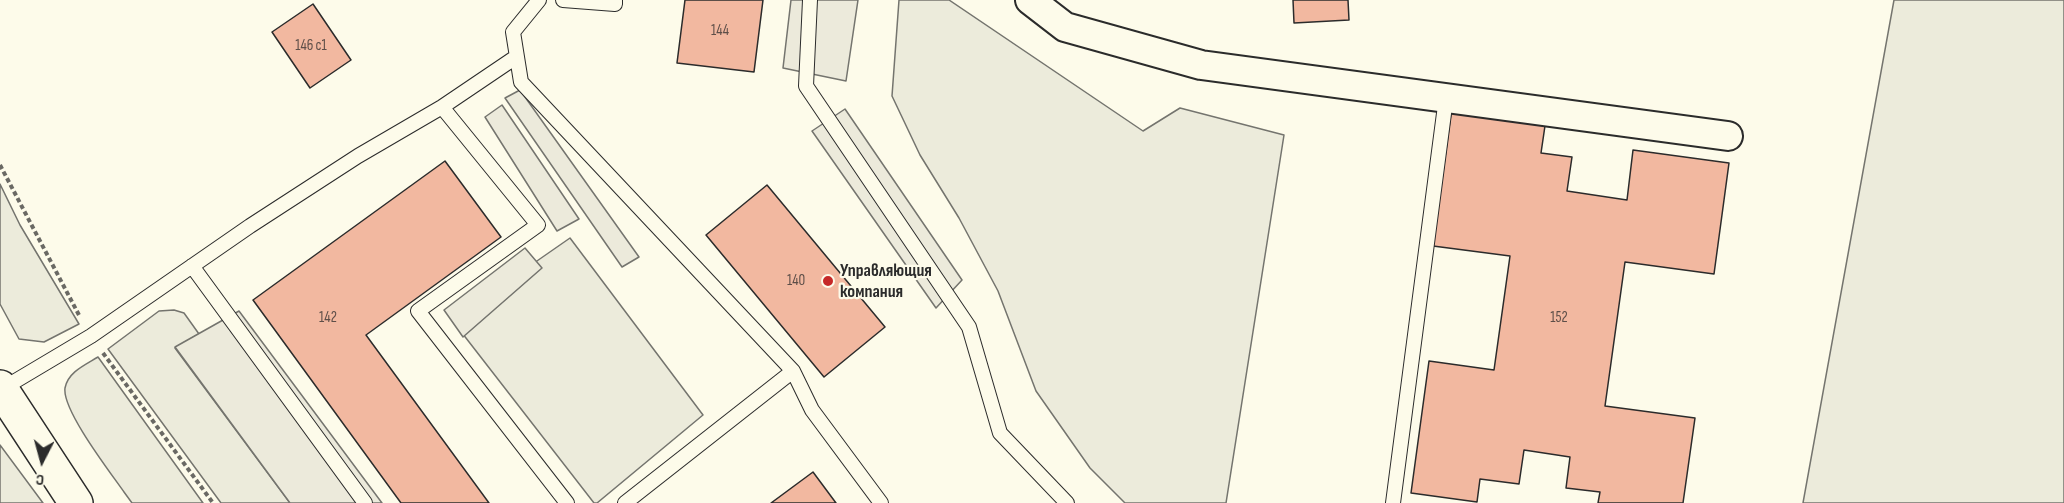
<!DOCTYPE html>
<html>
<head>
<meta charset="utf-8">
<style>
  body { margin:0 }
  #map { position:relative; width:2064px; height:503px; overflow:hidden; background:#fdfbea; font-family:"Sofia Sans Condensed",sans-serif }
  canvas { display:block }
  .north { position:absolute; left:12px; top:431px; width:60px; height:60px; -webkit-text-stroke:4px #fdfbea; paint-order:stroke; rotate:186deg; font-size:16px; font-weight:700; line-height:24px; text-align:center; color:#2b2b2b }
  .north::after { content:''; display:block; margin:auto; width:21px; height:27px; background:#2b2b2b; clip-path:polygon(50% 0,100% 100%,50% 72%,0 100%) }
</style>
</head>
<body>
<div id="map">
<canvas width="2064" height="503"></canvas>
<div class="north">С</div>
</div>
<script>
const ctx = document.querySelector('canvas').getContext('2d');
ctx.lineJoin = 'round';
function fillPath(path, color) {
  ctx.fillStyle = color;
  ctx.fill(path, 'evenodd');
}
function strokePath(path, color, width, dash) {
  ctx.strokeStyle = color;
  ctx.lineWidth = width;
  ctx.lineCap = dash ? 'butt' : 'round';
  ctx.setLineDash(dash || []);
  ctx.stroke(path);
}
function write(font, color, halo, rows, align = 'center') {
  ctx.font = font + ' "Sofia Sans Condensed",sans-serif';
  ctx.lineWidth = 4.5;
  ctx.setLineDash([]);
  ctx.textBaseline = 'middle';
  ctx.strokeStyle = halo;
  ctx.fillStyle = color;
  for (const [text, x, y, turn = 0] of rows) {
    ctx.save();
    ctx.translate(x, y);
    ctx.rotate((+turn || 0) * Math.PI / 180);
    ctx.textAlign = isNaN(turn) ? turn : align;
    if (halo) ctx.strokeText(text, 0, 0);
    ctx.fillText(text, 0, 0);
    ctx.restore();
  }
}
const green = new Path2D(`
  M899,0H949L1143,131L1180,108L1284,135L1226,503H1125L1090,468L1036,391L998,291L959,218L920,155L892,96Z
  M1894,0H2064V503H1803Z
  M0,184L20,225L79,324L44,342L19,339L0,304Z
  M570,238L703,415L597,503H594L452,320Z
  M174,310L184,313L199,334L175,348L290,503H221L108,349L159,311Z
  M98,357L203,503H132L124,492C110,472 62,410 65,388C68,372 85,365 98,357Z
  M0,445L43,503H0Z`);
fillPath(green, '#ecebdb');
strokePath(green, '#74746e', 1.5);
const parking = new Path2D(`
  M791,0H858L846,81L783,68Z
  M520,90L639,257L622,267L505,98Z
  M502,105L579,219L557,231L485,117Z
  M845,109L962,280L936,308L812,131Z
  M525,248L542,268L463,337L444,310Z
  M239,311L382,503H290L175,347Z`);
fillPath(parking, '#eceadb');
strokePath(parking, '#74746e', 1.5);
const building = new Path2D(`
  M685,0H763L754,72L677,63Z
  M1293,0H1348L1349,20L1294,23Z
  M313,4L351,60L310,88L272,32Z
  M1452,106L1546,119L1541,153L1572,157L1567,191L1627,200L1633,150L1729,163L1714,274L1625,262L1605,406L1695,418L1683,503H1598L1600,492L1566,488L1570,457L1524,450L1519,484L1480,479L1477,502L1411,493L1429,361L1494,370L1510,256L1433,246Z
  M445,161L501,237L366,335L489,503H401L253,300Z
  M767,185L885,327L824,377L706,235Z
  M813,472L836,503H771Z`);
fillPath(building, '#f2b8a0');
strokePath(building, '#2b2b2b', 1.5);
const lane = new Path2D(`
  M539,0L513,32L521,82L793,371L812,410L881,503
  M563,0L615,4V0
  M810,0L806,86L969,327L1000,433L1067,503
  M442,107L538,225L418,311L567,503
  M192,266L365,503
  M2,389L91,336L250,226L358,156L442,107L516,57
  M625,503L793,371
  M1393,503L1446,98`);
const street = new Path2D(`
  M1030,0L1065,27L1201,65L1728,136`);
const secondary = new Path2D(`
  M0,387L76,503`);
strokePath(lane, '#2b2b2b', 16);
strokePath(street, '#2b2b2b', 32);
strokePath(secondary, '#2b2b2b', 36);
strokePath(new Path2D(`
  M0,165L80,317
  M103,353L213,503`), '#6a6964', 4, [4.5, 3]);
strokePath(lane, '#fdfbea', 14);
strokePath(street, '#fdfbea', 28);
strokePath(secondary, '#fdfbea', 33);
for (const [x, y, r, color] of [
  [828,281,6,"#c62828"]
]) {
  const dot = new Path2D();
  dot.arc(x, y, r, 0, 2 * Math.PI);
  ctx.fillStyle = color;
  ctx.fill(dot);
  strokePath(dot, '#fdfbea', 2);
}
write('15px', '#5d4e48', null, [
  ["144",720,31],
  ["146 с1",311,46],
  ["140",796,281],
  ["142",328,318],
  ["152",1559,318]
]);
write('bold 18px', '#2b2b2b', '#fdfbea', [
  ["Управляющия",840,271],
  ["компания",840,292]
], 'left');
</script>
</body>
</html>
